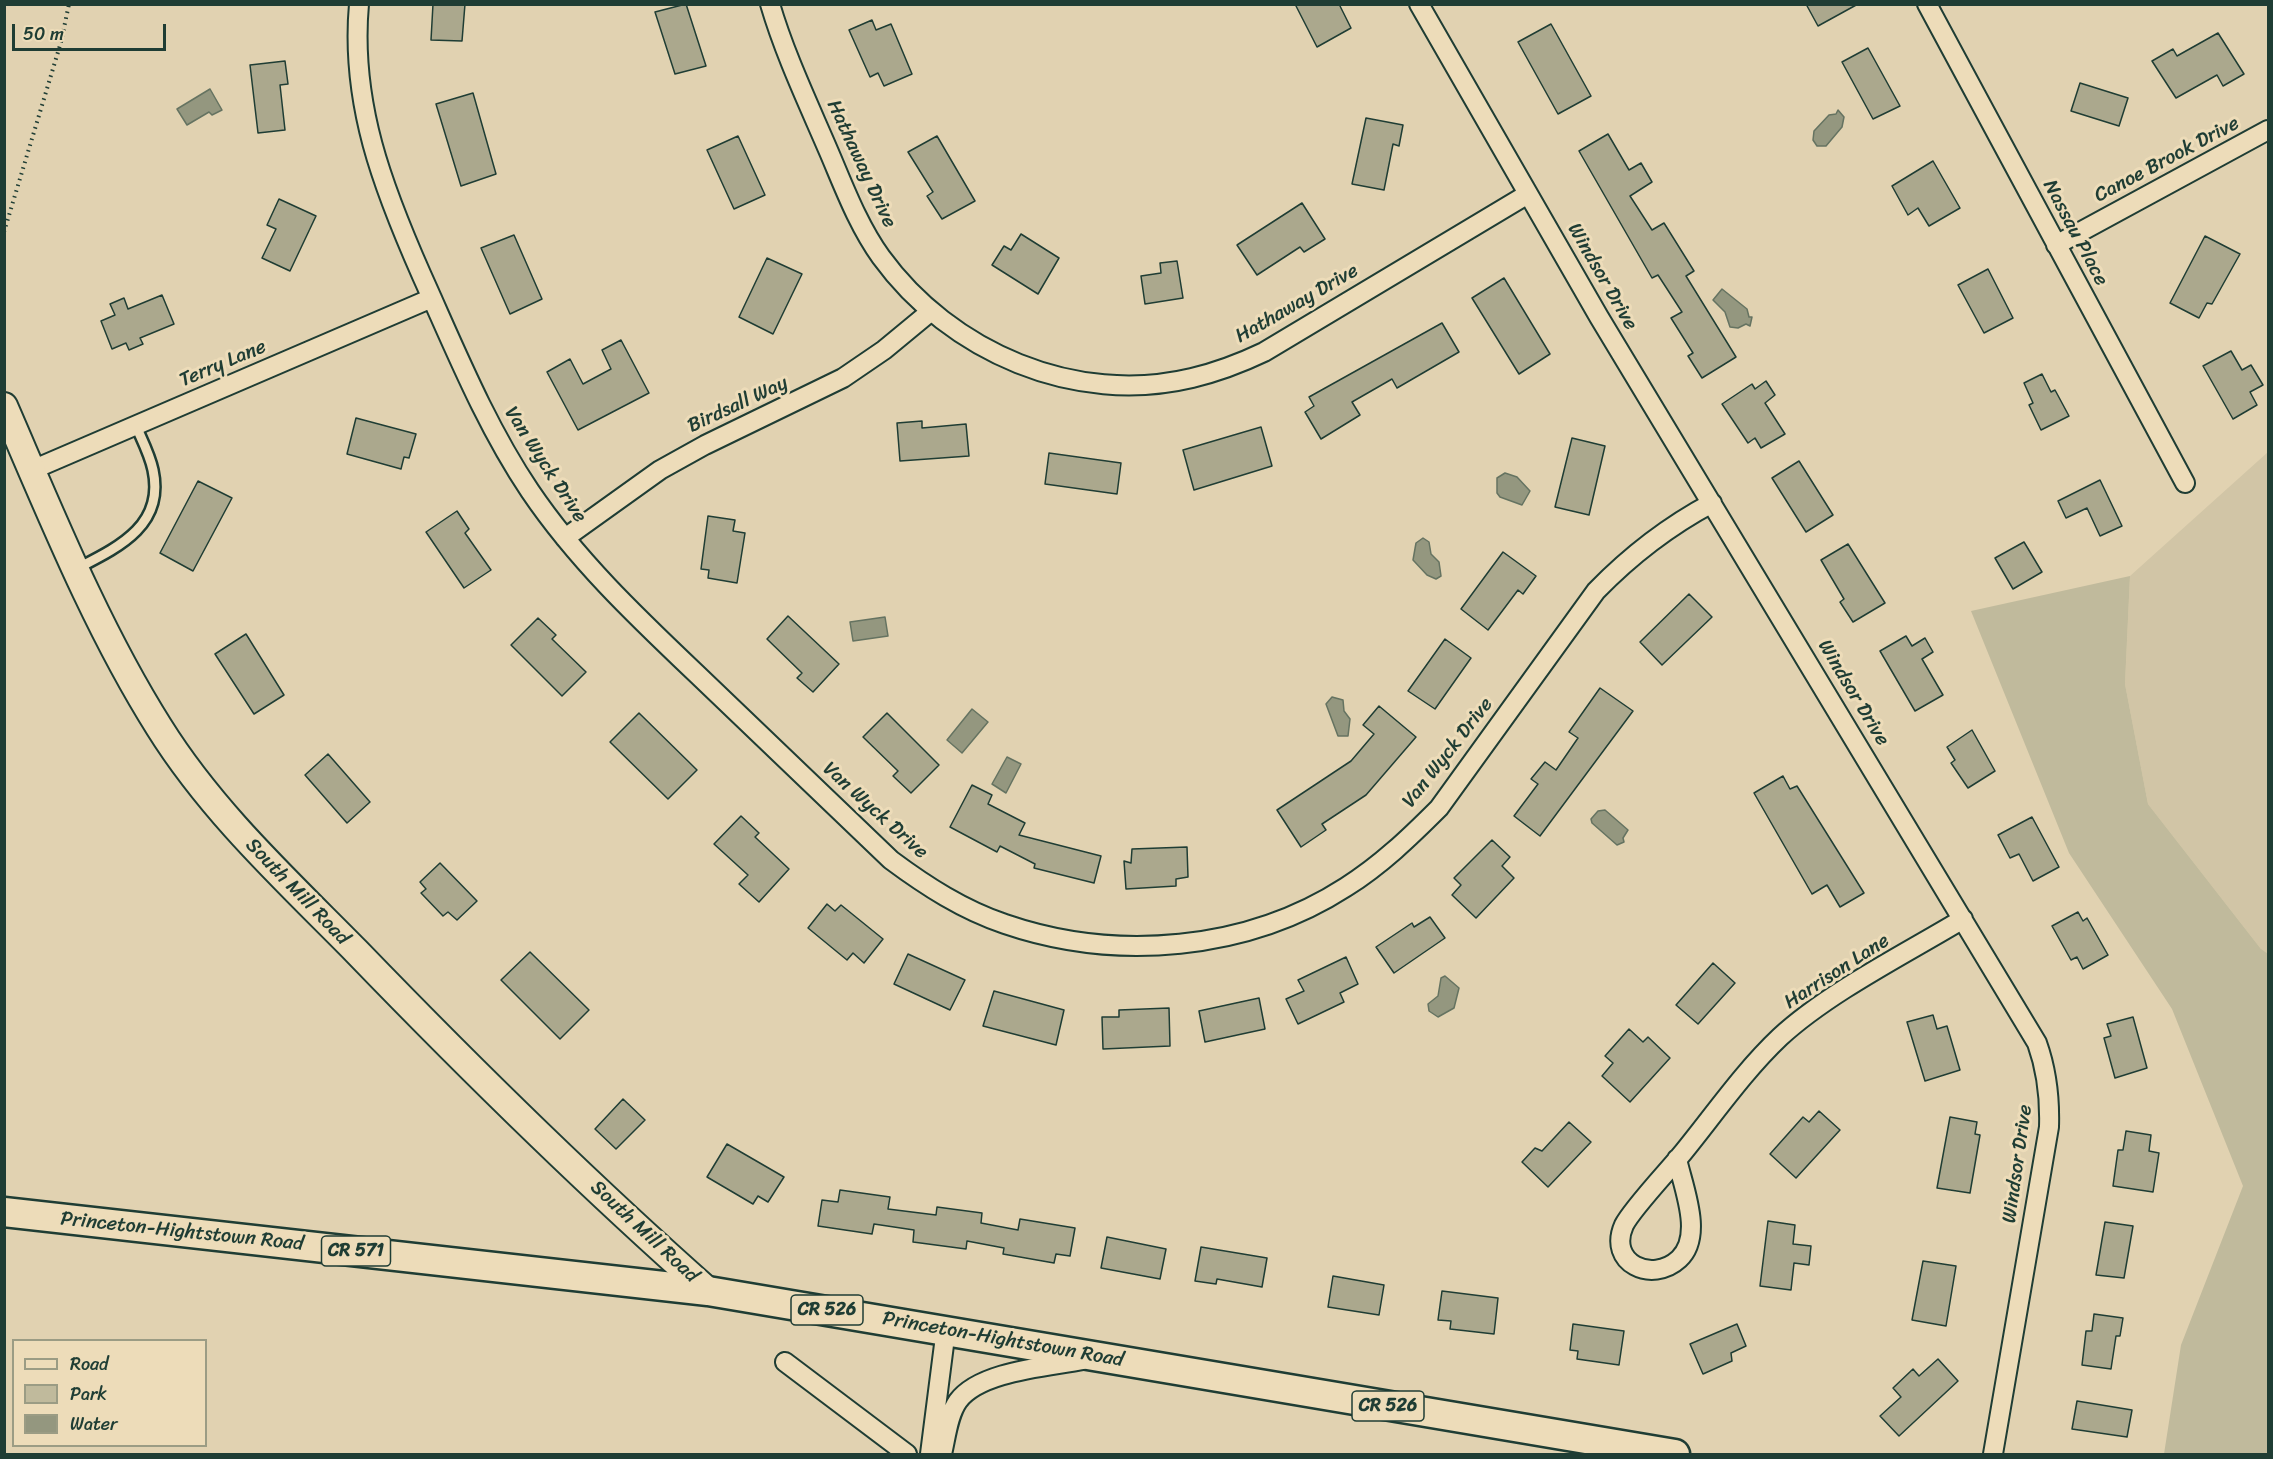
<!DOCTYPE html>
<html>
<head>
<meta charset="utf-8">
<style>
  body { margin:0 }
  #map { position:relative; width:2273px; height:1459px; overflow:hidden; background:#e1d2b1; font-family:Sriracha,sans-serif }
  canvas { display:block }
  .frame { position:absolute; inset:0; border:6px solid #1f3d34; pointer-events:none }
  .legend { position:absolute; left:12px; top:1339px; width:195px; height:108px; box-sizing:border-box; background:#eddcb9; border:2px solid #9b9c84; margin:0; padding:8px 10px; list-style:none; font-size:18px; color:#1f3d34 }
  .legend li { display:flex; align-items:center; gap:12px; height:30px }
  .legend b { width:30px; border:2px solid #9b9c84 }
  .scale { position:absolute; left:12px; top:24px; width:154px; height:27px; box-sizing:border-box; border:3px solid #1f3d34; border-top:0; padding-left:8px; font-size:18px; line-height:21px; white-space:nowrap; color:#1f3d34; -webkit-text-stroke:4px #eddcb9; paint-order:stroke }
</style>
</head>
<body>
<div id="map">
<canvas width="2273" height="1459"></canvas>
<div class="frame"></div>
<ul class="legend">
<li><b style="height:8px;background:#eddcb9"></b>Road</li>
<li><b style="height:16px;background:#c0ba9c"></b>Park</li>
<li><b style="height:16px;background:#94977f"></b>Water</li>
</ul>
<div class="scale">50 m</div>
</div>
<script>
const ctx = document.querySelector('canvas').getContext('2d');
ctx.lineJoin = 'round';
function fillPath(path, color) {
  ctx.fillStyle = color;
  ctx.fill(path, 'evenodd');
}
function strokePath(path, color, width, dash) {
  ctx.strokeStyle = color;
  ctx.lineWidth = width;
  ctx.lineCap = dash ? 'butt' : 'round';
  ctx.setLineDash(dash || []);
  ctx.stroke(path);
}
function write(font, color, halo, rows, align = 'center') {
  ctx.font = font + ' Sriracha,sans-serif';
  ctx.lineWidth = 6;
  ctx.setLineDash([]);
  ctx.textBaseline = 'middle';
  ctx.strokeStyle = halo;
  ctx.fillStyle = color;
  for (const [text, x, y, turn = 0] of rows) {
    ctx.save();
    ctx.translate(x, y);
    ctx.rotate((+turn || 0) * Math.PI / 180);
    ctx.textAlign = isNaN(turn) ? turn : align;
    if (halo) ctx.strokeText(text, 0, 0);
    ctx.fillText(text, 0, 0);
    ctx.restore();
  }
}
fillPath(new Path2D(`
  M2268,452V979L2261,949L2148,804L2125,684L2130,576Z`), '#d1c5a6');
fillPath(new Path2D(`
  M2130,576L2125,684L2148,804L2261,949L2268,954V1454H2164L2181,1345L2243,1186L2172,1009L2069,853L1971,611Z`), '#c0ba9c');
const water = new Path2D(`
  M210,89L222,110L212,115L209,112L187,125L177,109Z
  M1838,110L1844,117L1842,127L1826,146H1817L1813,140L1814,131L1829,115L1836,114Z
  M1722,289L1747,309L1749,317H1752L1750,326L1746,324L1738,328L1730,327L1725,312L1713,300Z
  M1505,473L1517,477L1530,491L1522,505L1500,497L1497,493V478Z
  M1423,538L1429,542L1431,554L1439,562L1441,576L1436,579L1427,575L1413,560L1416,543Z
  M885,617L888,636L853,641L850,622Z
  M1332,697L1343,700L1344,711L1350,719L1348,736H1338L1326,704Z
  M972,709L988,722L962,753L947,740Z
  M1007,757L1021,764L1006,793L992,784Z
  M1605,810L1628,830L1623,838L1624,842L1617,845L1592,823L1591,819L1598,811Z
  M1445,976L1459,988L1454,1008L1438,1017L1429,1011L1428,1004L1438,996L1441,978Z`);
fillPath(water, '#94977f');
strokePath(water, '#657361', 1.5);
const building = new Path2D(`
  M433,4H465L462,41L431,40Z
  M686,4L706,66L675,74L655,12Z
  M1295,4H1339L1351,28L1317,47Z
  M1806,4H1858L1818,26Z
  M872,20L876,30L891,24L912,74L884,86L878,73L870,77L849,30Z
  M1551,24L1591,96L1558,114L1518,42Z
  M2218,33L2244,74L2223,86L2217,75L2176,98L2152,61L2173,49L2177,56Z
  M1868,48L1900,106L1873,119L1842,62Z
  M285,61L288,84L280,85L285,130L258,133L250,65Z
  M2080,83L2128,98L2119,126L2071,111Z
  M473,93L496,174L461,186L436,104Z
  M1366,118L1403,125L1399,146L1393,144L1384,190L1352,184Z
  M1608,134L1629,170L1641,163L1652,182L1630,196L1652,230L1664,223L1694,271L1686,276L1736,357L1702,378L1688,356L1693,353L1671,318L1682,312L1658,275L1652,278L1579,151Z
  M738,136L765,195L734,209L707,150Z
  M937,136L975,201L942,219L927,196L933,192L908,152Z
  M1933,161L1960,208L1929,226L1918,208L1908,215L1892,186Z
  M279,199L316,216L290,271L262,258L276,229L267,225Z
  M1302,203L1325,239L1304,252L1300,247L1257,275L1237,245Z
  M1021,234L1059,258L1038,294L992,265L1004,246L1011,250Z
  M514,235L542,299L510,314L481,248Z
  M2205,236L2240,254L2212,304L2207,303L2199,318L2170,303Z
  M767,258L802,274L773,334L739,317Z
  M1177,261L1183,298L1145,304L1141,276L1161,273L1160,263Z
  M1988,269L2013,318L1984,333L1958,285Z
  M1504,278L1550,354L1519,374L1472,298Z
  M162,295L174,324L140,338L143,344L129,350L126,343L112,349L101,321L115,315L110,304L124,298L128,309Z
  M1442,323L1459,352L1397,388L1392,379L1352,402L1360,415L1321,439L1305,412L1314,406L1309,397Z
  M621,340L649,393L578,430L547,372L570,359L583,384L611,369L602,350Z
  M2231,351L2242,370L2251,365L2263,385L2250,392L2257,405L2233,419L2203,366Z
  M2042,374L2051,392L2055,390L2069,416L2041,430L2029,405L2033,403L2024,383Z
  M1766,381L1775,395L1765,403L1785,434L1761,448L1755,438L1748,443L1722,404L1752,384L1755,389Z
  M356,418L416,434L409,458L404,457L401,469L347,454Z
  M922,421V428L966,424L969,456L900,461L897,423Z
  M1261,427L1272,466L1194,490L1183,450Z
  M1572,438L1605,446L1589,515L1555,507Z
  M1049,453L1121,463L1117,494L1045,484Z
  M1799,461L1833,515L1806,532L1772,478Z
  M2100,480L2122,526L2100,536L2087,508L2066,518L2058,501Z
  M198,481L232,498L193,571L160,553Z
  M457,511L469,529L465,533L491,570L464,588L426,532Z
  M708,516L735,520L733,531L745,533L737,583L708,578L709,570L701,569Z
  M2024,542L2042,572L2013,589L1995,558Z
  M1848,544L1885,603L1853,622L1840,602L1844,599L1821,560Z
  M1503,552L1536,576L1523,594L1518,590L1488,630L1461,609Z
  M1689,594L1712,617L1662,665L1640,642Z
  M788,616L839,664L813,692L797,678L802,673L767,639Z
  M538,618L556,635L552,639L586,672L562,696L511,645Z
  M246,634L284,695L254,714L215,654Z
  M1906,636L1912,646L1925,638L1933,652L1922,659L1943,695L1915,711L1880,651Z
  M1445,639L1471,658L1435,709L1408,691Z
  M1600,688L1633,711L1540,836L1514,816L1538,784L1531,779L1545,762L1556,770L1578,738L1569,732Z
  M1379,706L1416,737L1366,795L1322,824L1326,830L1301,847L1277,810L1351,761L1374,734L1363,725Z
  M639,713L697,770L668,799L610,742Z
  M887,713L939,765L911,793L893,776L898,771L863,737Z
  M1972,730L1995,771L1968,788L1951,763L1955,760L1947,747Z
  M328,754L370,802L347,823L305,775Z
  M1783,776L1790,789L1797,786L1864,893L1840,907L1827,885L1812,894L1754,793Z
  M972,785L992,795L988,804L1025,823L1019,835L1101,856L1094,883L1034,868L1035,864L1000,846L997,852L950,827Z
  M741,816L759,833L755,837L789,869L759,902L739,884L748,875L714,844Z
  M2032,817L2059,867L2033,881L2019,854L2010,858L1998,835Z
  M1492,840L1510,857L1502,866L1514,878L1476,918L1452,895L1461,885L1454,878Z
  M1187,847L1188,877L1176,879V886L1126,889L1124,861L1131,863L1132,849Z
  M440,863L477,901L457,920L448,912L443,916L421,893L426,889L420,882Z
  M827,904L835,911L841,905L883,939L864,963L853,953L847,960L808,928Z
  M2078,912L2083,921L2087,918L2108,955L2083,969L2077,957L2071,960L2052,926Z
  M1430,917L1445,938L1394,973L1376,947L1412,923L1414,927Z
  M530,952L589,1010L560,1039L501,980Z
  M908,954L965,980L950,1010L894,984Z
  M1346,957L1358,984L1340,993L1344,1002L1298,1024L1286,999L1304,991L1298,980Z
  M1713,963L1735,983L1698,1024L1676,1005Z
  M994,991L1064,1010L1056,1045L983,1026Z
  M1259,998L1265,1029L1205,1042L1199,1011Z
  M1169,1008L1170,1046L1103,1049L1102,1017H1119V1010Z
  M1933,1015L1937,1029L1947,1026L1960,1070L1925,1081L1907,1022Z
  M2133,1017L2147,1068L2115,1078L2104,1038L2111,1036L2107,1024Z
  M1629,1029L1643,1042L1648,1037L1670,1058L1630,1102L1602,1076L1613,1063L1605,1056Z
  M623,1099L645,1120L616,1149L595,1129Z
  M1819,1111L1840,1130L1796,1178L1770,1154L1803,1117L1809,1122Z
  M1950,1117L1977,1122L1975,1134L1980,1135L1970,1193L1937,1188Z
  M1569,1122L1591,1142L1548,1187L1522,1162L1535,1148L1542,1151Z
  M2126,1131L2151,1135L2149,1151L2159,1153L2153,1192L2113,1186L2118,1150H2123Z
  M727,1144L784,1177L768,1202L758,1196L753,1204L707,1177Z
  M840,1190L890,1197L888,1209L936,1215L937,1207L982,1213L981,1223L1018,1230L1020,1219L1075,1228L1070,1256L1056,1254L1054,1263L1003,1254L1004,1248L967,1241L966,1249L913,1242L914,1230L874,1224L872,1234L818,1226L822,1200L838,1202Z
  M1768,1221L1795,1225L1793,1244L1811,1246L1809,1265L1794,1263L1791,1290L1760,1286Z
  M2105,1222L2133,1226L2124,1278L2096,1275Z
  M1107,1237L1166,1249L1160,1279L1101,1268Z
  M1201,1247L1267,1258L1262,1287L1217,1279L1216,1284L1195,1281Z
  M1923,1261L1956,1266L1946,1326L1912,1320Z
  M1333,1276L1384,1285L1379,1315L1328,1307Z
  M1442,1291L1498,1298L1494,1334L1450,1329L1451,1321L1438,1320Z
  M2094,1314L2123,1318L2120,1336H2116L2111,1369L2082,1365L2086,1331H2092Z
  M1573,1324L1624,1331L1619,1365L1577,1359L1578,1351L1570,1350Z
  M1737,1324L1746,1346L1731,1353L1732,1361L1703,1374L1690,1344Z
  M1938,1359L1958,1381L1899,1436L1880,1416L1901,1397L1893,1388L1913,1369L1919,1376Z
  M2077,1401L2132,1410L2127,1437L2072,1429Z`);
fillPath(building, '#aba88d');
strokePath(building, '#1f3d34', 1.5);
const service = new Path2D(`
  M78,568C119,547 165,525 153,470C150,455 142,440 136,426`);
const minor = new Path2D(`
  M359,4C350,103 383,188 422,276C455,349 485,424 530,491C578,562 640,620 702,679C765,740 828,800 891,860C926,886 963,910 1005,924C1116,962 1247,951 1346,887C1381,865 1410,837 1439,808L1596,591C1631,555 1667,527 1712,503
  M770,4C785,55 808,103 829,152C844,187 858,225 881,257C950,352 1075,406 1192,378C1217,372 1241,363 1264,352L1528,194
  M1419,4L1599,317L2037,1043C2047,1071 2050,1096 2049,1127L1993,1454
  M1927,4L2185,483
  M2056,245L2268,130
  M32,470L432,298
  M565,538L660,470L705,445L843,378L884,350L930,312
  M1677,1159C1683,1187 1704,1236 1679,1259C1652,1284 1607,1263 1624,1225C1632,1209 1667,1172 1681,1155C1713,1116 1743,1072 1780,1037C1829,992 1905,954 1963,919
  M785,1362L907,1454
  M930,1454L946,1329
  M942,1454C946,1438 948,1415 958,1401C980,1371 1047,1367 1083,1360`);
const secondary = new Path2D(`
  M4,406C50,512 97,629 159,727C212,812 286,880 356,951C469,1068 586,1183 708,1291`);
const primary = new Path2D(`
  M4,1212L708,1291L1675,1454`);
strokePath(service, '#1f3d34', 14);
strokePath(minor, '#1f3d34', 22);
strokePath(secondary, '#1f3d34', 30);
strokePath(primary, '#1f3d34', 33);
strokePath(new Path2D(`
  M4,232L61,42L69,4`), '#1f3d34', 4, [1.5, 4.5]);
strokePath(service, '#eddcb9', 9);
strokePath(minor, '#eddcb9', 18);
strokePath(secondary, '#eddcb9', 26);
strokePath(primary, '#eddcb9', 28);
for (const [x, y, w] of [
  [356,1251,69],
  [827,1310,72],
  [1388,1406,72]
]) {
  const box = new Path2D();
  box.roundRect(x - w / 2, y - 15, w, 30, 4.5);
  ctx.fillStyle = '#eddcb9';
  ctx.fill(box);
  strokePath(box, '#1f3d34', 1.5);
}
write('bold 18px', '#1f3d34', null, [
  ["CR 571",356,1251],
  ["CR 526",827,1310],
  ["CR 526",1388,1406]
]);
write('20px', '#1f3d34', '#eddcb9', [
  ["Canoe Brook Drive",2167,160,-28],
  ["Hathaway Drive",861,164,65],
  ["Nassau Place",2075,233,62],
  ["Windsor Drive",1602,277,60],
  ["Hathaway Drive",1297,304,-30],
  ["Terry Lane",223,364,-23],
  ["Birdsall Way",738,405,-25],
  ["Van Wyck Drive",545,465,57],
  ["Windsor Drive",1853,693,59],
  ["Van Wyck Drive",1448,753,-52],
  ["Van Wyck Drive",875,811,42],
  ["South Mill Road",297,892,46],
  ["Harrison Lane",1837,972,-33],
  ["Windsor Drive",2018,1164,-82],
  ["Princeton-Hightstown Road",182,1232,6],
  ["South Mill Road",644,1232,43],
  ["Princeton-Hightstown Road",1003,1340,10]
]);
</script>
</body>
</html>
